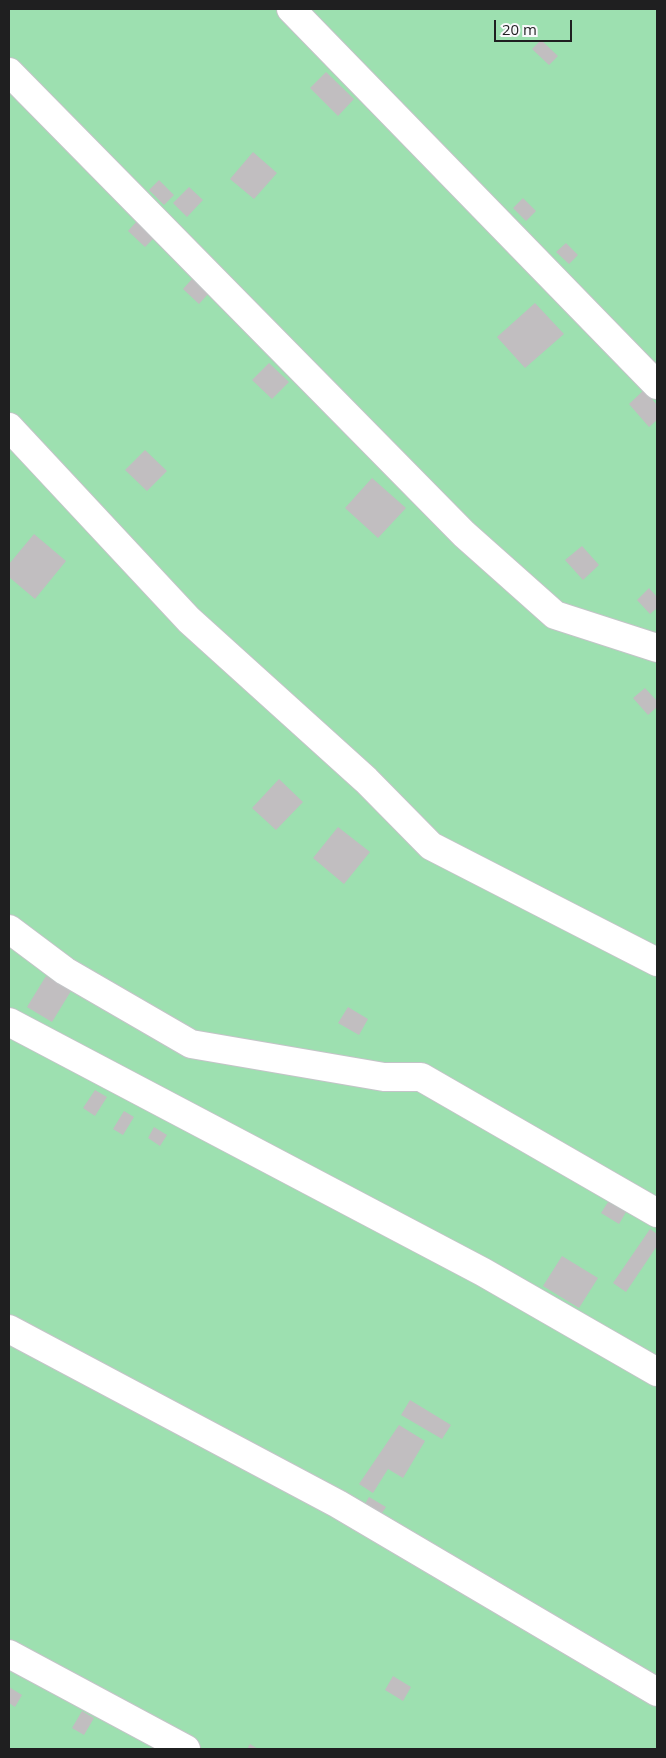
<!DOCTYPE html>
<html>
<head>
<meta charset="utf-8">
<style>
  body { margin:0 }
  #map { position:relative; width:666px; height:1758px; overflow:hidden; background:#f9f9fc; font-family:"Open Sans",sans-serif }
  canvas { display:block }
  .frame { position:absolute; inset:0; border:10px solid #1f1f20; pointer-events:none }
  .scale { position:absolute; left:494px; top:20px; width:78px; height:22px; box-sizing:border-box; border:2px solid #1f1f20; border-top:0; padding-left:6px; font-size:15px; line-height:18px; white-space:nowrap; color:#1f1f20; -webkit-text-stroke:4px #f9f9fc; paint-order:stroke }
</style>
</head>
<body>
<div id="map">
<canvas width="666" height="1758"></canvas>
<div class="frame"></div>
<div class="scale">20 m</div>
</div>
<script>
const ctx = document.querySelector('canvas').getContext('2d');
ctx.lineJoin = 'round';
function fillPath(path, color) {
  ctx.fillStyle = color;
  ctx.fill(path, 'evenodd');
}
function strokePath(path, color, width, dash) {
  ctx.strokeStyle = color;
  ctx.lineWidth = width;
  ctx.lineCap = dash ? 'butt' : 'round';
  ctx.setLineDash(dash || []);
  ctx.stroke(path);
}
fillPath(new Path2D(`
  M9,9H657V1749H9Z`), '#9de0b0');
fillPath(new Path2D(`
  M541,40L558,56L549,65L532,49Z
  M326,72L354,99L338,116L310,88Z
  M253,152L277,173L254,199L230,179Z
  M159,180L174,195L164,205L149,190Z
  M189,187L203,200L187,217L173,203Z
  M523,198L536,211L526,221L513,208Z
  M137,221L154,238L145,247L128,231Z
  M566,243L578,255L569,264L556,252Z
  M192,279L208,294L199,304L183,289Z
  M535,303L564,334L525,368L497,337Z
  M269,363L289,382L272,399L252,380Z
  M644,390L657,405V420L649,427L629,404Z
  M145,450L167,471L147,491L125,470Z
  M372,478L406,508L378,538L345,508Z
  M34,534L66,561L35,599L9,577V564Z
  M582,546L599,565L583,580L565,560Z
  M649,588L657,597V608L650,614L637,600Z
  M645,688L657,701V707L648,715L633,698Z
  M279,779L303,802L276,830L252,808Z
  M338,827L370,852L344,884L313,858Z
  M46,976L71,991L52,1022L27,1007Z
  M348,1007L368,1019L359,1035L338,1023Z
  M95,1090L107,1097L95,1116L83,1108Z
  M124,1111L134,1117L123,1135L113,1129Z
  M154,1127L167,1135L160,1146L148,1138Z
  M608,1202L626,1212L619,1224L601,1213Z
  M650,1229L657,1234V1246L626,1292L613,1283Z
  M562,1256L598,1278L579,1308L543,1286Z
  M410,1400L451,1425L442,1439L401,1415Z
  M399,1425L425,1441L403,1478L388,1469L373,1493L359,1484Z
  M369,1497L386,1507L378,1519L362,1509Z
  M393,1676L411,1687L403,1701L385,1690Z
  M9,1687L22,1695L15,1707L9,1703Z
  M82,1711L94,1718L84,1735L72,1728Z
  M250,1744L258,1749H247Z`), '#c1bec0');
const minor = new Path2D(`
  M291,9L657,385
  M9,72L464,534L555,615L657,648
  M9,427L189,620L366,780L431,846L657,962
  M9,929L65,971L191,1044L384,1077H421L657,1213
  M9,1022L483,1272L657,1372
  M9,1329L338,1504L657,1692
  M9,1654L186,1749`);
strokePath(minor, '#c3c4c7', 30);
strokePath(minor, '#fff', 28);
</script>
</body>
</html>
